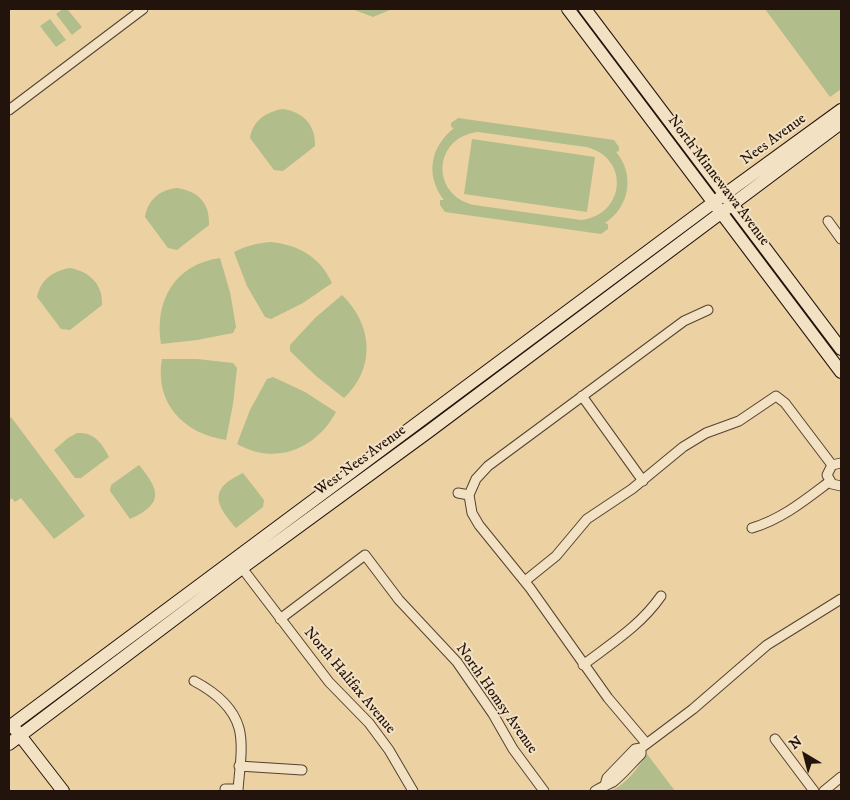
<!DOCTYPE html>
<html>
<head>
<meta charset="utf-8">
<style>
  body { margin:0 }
  #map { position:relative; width:850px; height:800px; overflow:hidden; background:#ecd1a3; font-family:"IM FELL DW Pica",serif }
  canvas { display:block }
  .frame { position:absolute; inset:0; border:10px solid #22130c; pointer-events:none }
  .north { position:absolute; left:780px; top:730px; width:50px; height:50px; -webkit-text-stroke:4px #f3e1c3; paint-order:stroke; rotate:323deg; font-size:14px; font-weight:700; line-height:20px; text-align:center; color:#22130c }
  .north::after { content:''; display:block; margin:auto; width:18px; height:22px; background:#22130c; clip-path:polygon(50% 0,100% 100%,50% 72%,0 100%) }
</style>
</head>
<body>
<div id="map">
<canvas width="850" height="800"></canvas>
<div class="frame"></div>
<div class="north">N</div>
</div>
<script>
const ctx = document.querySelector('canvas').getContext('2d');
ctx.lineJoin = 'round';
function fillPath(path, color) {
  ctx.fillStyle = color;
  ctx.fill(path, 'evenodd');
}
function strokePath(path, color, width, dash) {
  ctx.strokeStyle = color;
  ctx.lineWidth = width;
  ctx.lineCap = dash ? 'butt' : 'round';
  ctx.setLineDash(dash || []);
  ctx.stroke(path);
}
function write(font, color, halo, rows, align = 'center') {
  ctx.font = font + ' "IM FELL DW Pica",serif';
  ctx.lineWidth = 4;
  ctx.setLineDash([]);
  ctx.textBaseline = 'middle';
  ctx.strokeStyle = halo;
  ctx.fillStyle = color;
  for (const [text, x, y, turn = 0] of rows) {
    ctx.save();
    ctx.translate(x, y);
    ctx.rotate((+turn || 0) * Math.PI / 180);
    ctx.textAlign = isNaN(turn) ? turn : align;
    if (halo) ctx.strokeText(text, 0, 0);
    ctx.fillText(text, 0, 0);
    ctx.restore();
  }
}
fillPath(new Path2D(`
  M63,9H67L82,27L72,35L56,14Z
  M352,9H392L373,17Z
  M765,9H841V89L830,97Z
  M50,19L66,40L56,47L40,26Z
  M283,109C303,112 316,125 315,146L283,171L274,170L250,138C253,120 266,112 283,109Z
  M458,118L614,140L619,147V151L616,152C635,174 630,207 605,223L608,224V229L601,234L445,212L440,205V200H444C425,176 430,147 454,128L451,127V123ZM478,132L586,147C630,157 626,215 581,220L474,205C430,195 433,137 478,132Z
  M472,139L595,157L587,212L464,194Z
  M177,188C198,191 210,203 209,225L177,250L168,248L145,217C148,199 160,190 177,188Z
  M271,242C299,245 320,257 332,283L303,303L271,319L265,317L247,286L234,252C246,246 257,243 271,242Z
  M220,258L230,292L236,327L233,333L197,340L161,344C154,301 175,264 220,258Z
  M70,268C90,272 103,284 102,305L70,330L61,329L37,297C41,279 53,271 70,268Z
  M342,295C373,325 376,368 344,398L316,376L290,351V345L315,318Z
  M162,359H197L233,363L237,368L233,404L226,440C184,434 154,403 162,359Z
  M273,377L305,392L336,412C316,449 276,466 237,444L250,410L267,379Z
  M11,417L85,516L54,539L21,498L15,502L12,498L9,501V419Z
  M77,433C94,432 102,443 109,457L81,478H75L54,450L68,438Z
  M139,465C160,490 164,504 130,519L110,491L111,485Z
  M243,473L264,500L263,507L236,528C214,503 209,489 243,473Z
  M647,754L675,791H610C625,786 639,767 647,754Z`), '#b1bd8a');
const street = new Path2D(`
  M9,110L143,9
  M828,221L841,239
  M582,396L643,481
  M841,463L832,465L827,475L832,484L841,486
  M458,493L469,495
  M752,528C782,519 805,500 829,482
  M242,568L329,682L369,723L389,750L413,791
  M525,581L556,556L587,519L632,489L683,447L706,433L739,421L776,396L785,403L832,465
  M280,619L365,555L399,600L457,662L493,714L513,749L544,791
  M583,665C612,643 640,626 661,596
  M194,681C213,691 233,707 239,728C244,747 239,772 238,791
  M775,739L814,791
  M646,743L608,698L530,588L479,525L472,513L469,495L476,479L488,466L684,321L708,310
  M239,766L302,770
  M605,785L607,778L635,749L641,748L693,709L767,645L841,599
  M225,789H238
  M595,791C601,787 607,785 613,782C623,774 632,763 641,754V748
  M824,791L841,777`);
const secondary = new Path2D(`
  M568,9L841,372
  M585,9L841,349
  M9,727L706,208L841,110
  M15,729L63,791
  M9,744L242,568L428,432L841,123`);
strokePath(street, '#544232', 11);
strokePath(secondary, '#22130c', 14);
strokePath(street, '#f3e1c3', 9);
strokePath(secondary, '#f3e1c3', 12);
write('15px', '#22130c', '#f3e1c3', [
  ["Nees Avenue",774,140,-36],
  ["North Minnewawa Avenue",718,181,53],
  ["West Nees Avenue",361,461,-36],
  ["North Halifax Avenue",349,681,50],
  ["North Homsy Avenue",496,699,55]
]);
</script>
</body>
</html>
